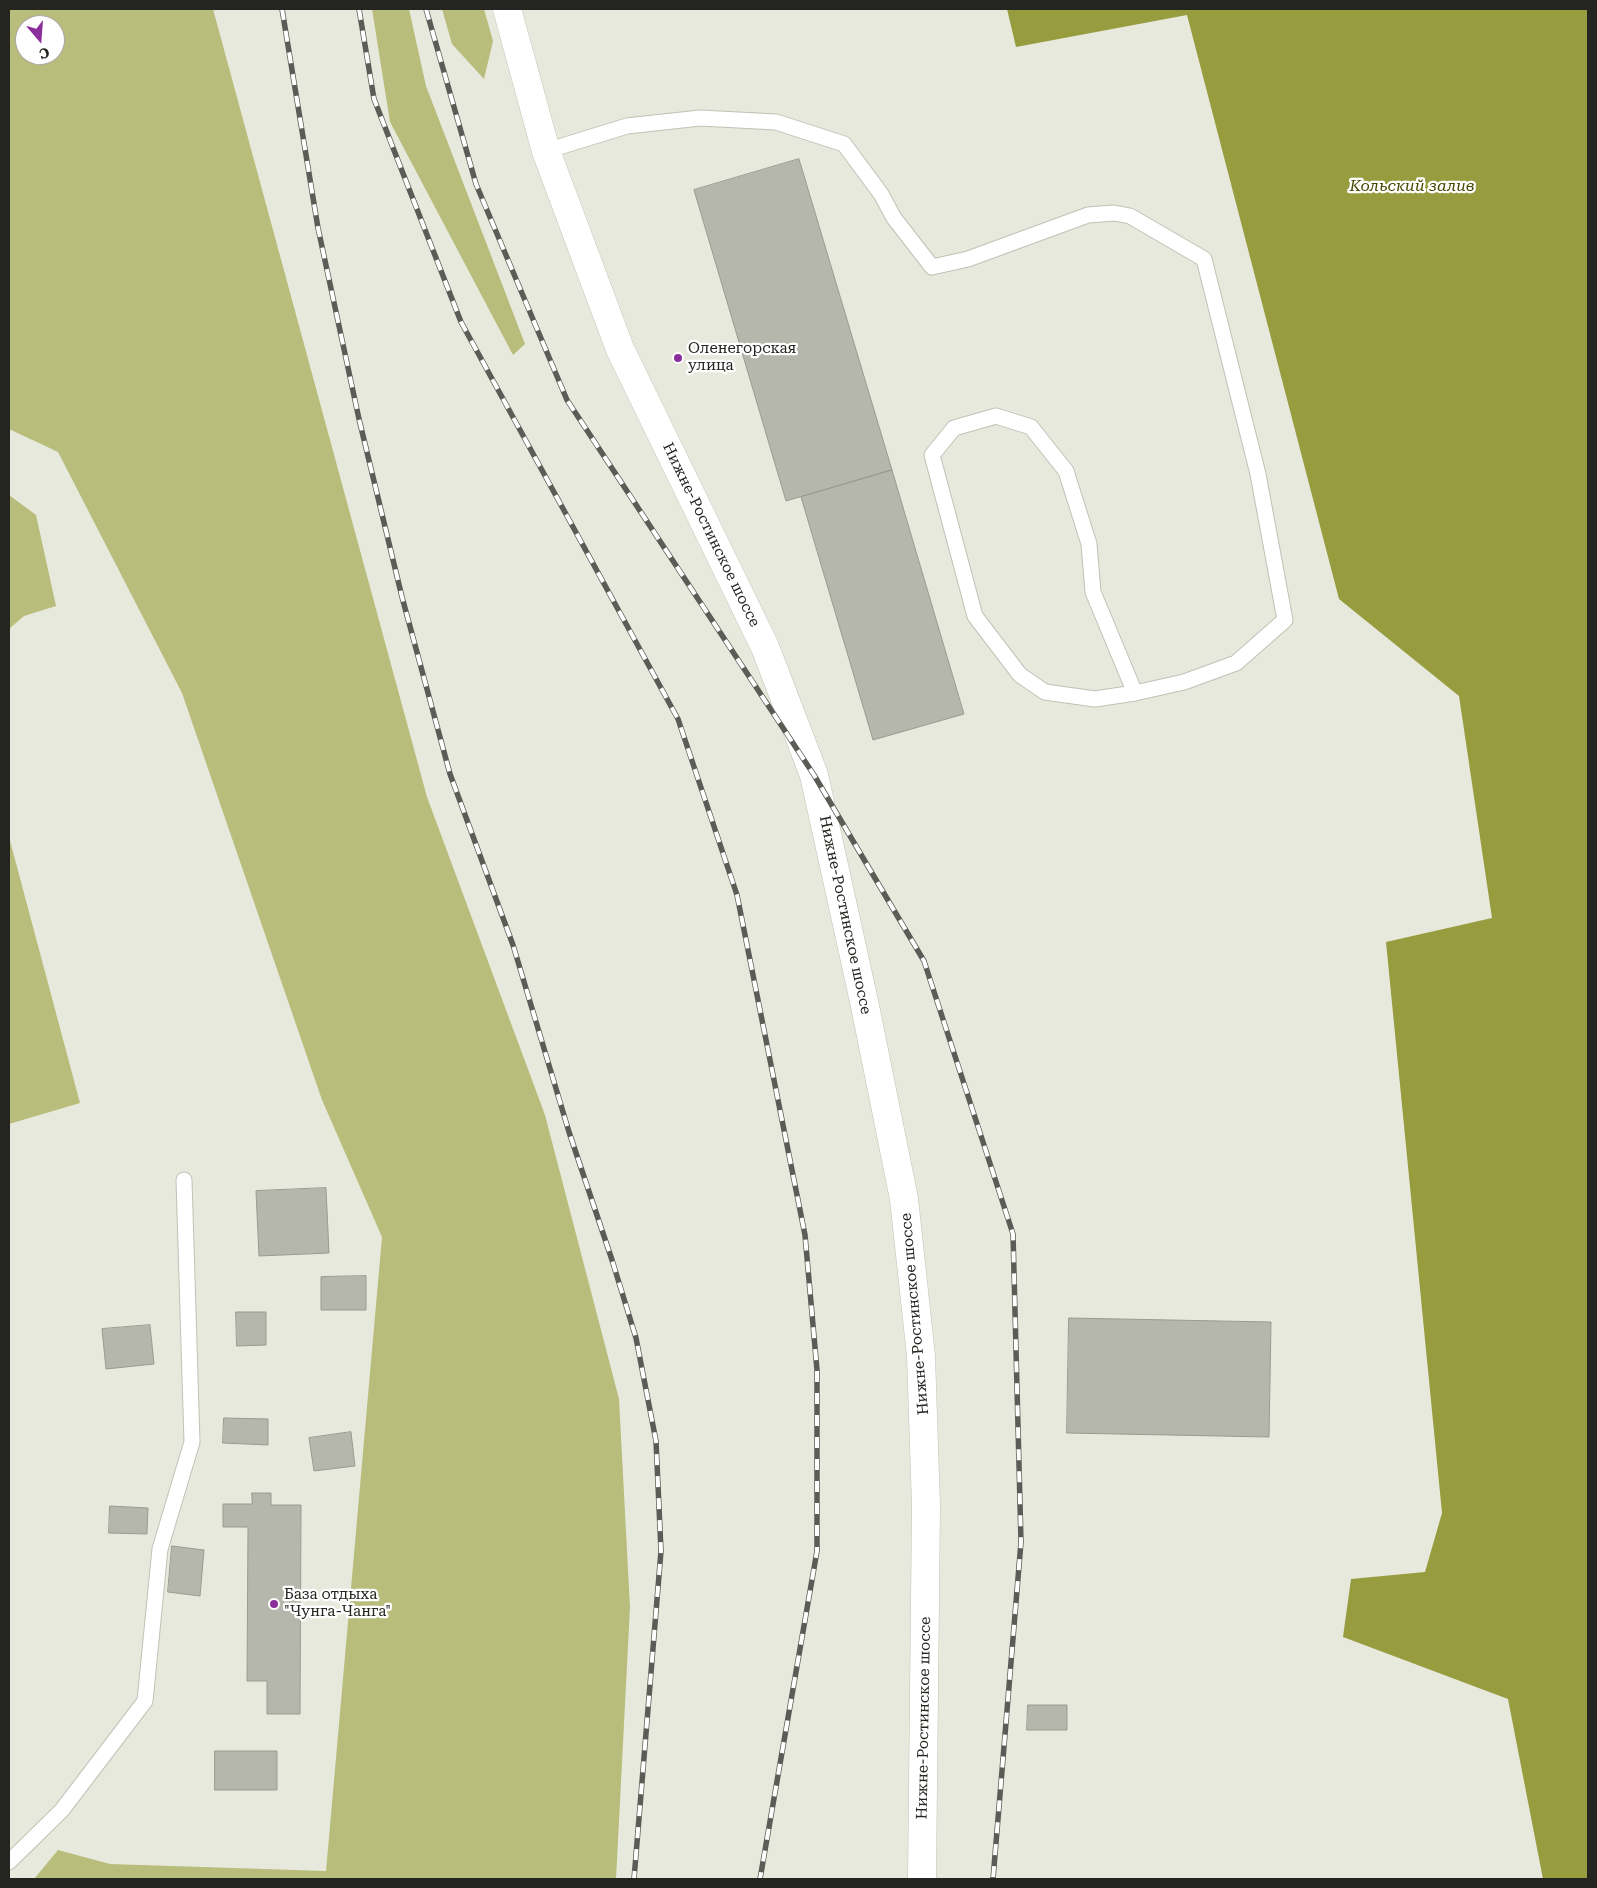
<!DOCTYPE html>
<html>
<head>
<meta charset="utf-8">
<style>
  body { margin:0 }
  #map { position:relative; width:1597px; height:1888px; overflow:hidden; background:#e8e9dd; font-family:"Roboto Serif",serif }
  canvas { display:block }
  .frame { position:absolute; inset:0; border:10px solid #242420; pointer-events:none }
  .north { position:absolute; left:15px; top:15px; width:50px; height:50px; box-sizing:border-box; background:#fff; border:1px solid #a7a7a6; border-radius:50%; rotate:162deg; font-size:14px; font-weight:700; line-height:20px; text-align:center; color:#242420 }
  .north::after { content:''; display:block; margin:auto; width:18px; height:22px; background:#8a2e99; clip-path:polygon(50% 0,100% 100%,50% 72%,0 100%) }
</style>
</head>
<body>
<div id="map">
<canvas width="1597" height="1888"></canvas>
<div class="frame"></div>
<div class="north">С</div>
</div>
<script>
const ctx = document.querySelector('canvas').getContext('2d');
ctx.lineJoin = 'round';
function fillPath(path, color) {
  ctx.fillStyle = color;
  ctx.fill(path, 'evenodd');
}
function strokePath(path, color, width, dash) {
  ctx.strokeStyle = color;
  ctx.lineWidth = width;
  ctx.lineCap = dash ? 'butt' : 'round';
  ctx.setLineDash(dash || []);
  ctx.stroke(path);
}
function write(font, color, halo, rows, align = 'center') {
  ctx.font = font + ' "Roboto Serif",serif';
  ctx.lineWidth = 4.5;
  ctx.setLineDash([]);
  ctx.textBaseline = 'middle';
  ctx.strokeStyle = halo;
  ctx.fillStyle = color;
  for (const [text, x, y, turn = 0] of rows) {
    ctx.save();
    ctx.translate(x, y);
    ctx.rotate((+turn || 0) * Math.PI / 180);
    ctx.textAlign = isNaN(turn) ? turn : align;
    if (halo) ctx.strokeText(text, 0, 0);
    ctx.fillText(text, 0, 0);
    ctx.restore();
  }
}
fillPath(new Path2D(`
  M9,9H213L427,797L545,1115L619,1399L630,1607L616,1879H34L58,1850L110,1864L326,1871L382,1237L322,1100L182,693L58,452L9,429ZM25,25H55V55H25Z
  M372,9H409L426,86L525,344L513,355L390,122Z
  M442,9H484L493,41L484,79L452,44Z
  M9,495L36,515L56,606L24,616L9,629Z
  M9,837L80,1103L9,1124Z`), '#b8bd7c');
fillPath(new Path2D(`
  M1007,9H1588V1879H1543L1508,1699L1343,1637L1351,1579L1425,1572L1442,1513L1386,942L1492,918L1459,696L1339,599L1187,15L1016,47Z`), '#979c3f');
const building = new Path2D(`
  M799,159L892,470L786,501L694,190Z
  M892,470L964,714L873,740L801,497Z
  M326,1188L329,1253L259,1256L256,1191Z
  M366,1276V1310H321V1277Z
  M236,1312H266V1345L237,1346Z
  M1069,1318L1271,1322L1269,1437L1067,1433Z
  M150,1325L154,1364L106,1369L102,1329Z
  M224,1418L268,1419V1445L223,1443Z
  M351,1432L355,1466L314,1471L309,1438Z
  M252,1493H271V1505H301L300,1714H267V1681H247L248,1527H223V1504H252Z
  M110,1506L148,1508L147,1534L109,1533Z
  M172,1546L204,1550L200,1596L168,1592Z
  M1028,1705H1067V1730H1027Z
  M215,1751H277V1790H215Z`);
fillPath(building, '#b6b7ac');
strokePath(building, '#9a9b90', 1);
const lane = new Path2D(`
  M546,151L627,126L700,118L776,122L844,144L881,194L894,218L932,267L968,259L1088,215L1114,213L1130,216L1204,259L1258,474L1285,620L1236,663L1184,682L1135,693L1095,699L1045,692L1020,675L975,616L932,455L954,428L996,416L1031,427L1066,471L1089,544L1093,592L1135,693
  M9,1862L62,1810L145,1701L160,1549L192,1442L184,1180`);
const secondary = new Path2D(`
  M507,9L546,151L620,349L765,647L814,775L865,1006L904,1199L921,1356L926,1506L922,1879`);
strokePath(lane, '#c0c2b6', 17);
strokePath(secondary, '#c0c2b6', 29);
strokePath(lane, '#fff', 15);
strokePath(secondary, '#fff', 28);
const rail = new Path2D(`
  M282,9L318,228L359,419L402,597L450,774L513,945L569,1132L612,1260L636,1338L656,1441L661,1551L634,1879
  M359,9L374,99L461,322L678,719L737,895L805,1235L817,1370V1551L760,1879
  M426,9L476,184L567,400L814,775L924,961L1013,1234L1021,1542L993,1879`);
strokePath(rail, '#5c5c56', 5.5);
strokePath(rail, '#fff', 4, [11]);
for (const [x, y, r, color] of [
  [678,358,5,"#8a2e99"],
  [274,1604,5,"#8a2e99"]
]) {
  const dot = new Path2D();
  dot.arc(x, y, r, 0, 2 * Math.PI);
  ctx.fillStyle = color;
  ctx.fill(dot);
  strokePath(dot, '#fff', 2);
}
write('15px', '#242420', '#fff', [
  ["Оленегорская",688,349],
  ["улица",688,366],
  ["База отдыха",284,1595],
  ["\"Чунга-Чанга\"",284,1612]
], 'left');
write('15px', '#242420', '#fff', [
  ["Нижне-Ростинское шоссе",711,535,64],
  ["Нижне-Ростинское шоссе",845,915,78],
  ["Нижне-Ростинское шоссе",915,1314,-95],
  ["Нижне-Ростинское шоссе",924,1718,-89]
]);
write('italic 16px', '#474900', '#fff', [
  ["Кольский залив",1412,186]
]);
</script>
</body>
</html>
